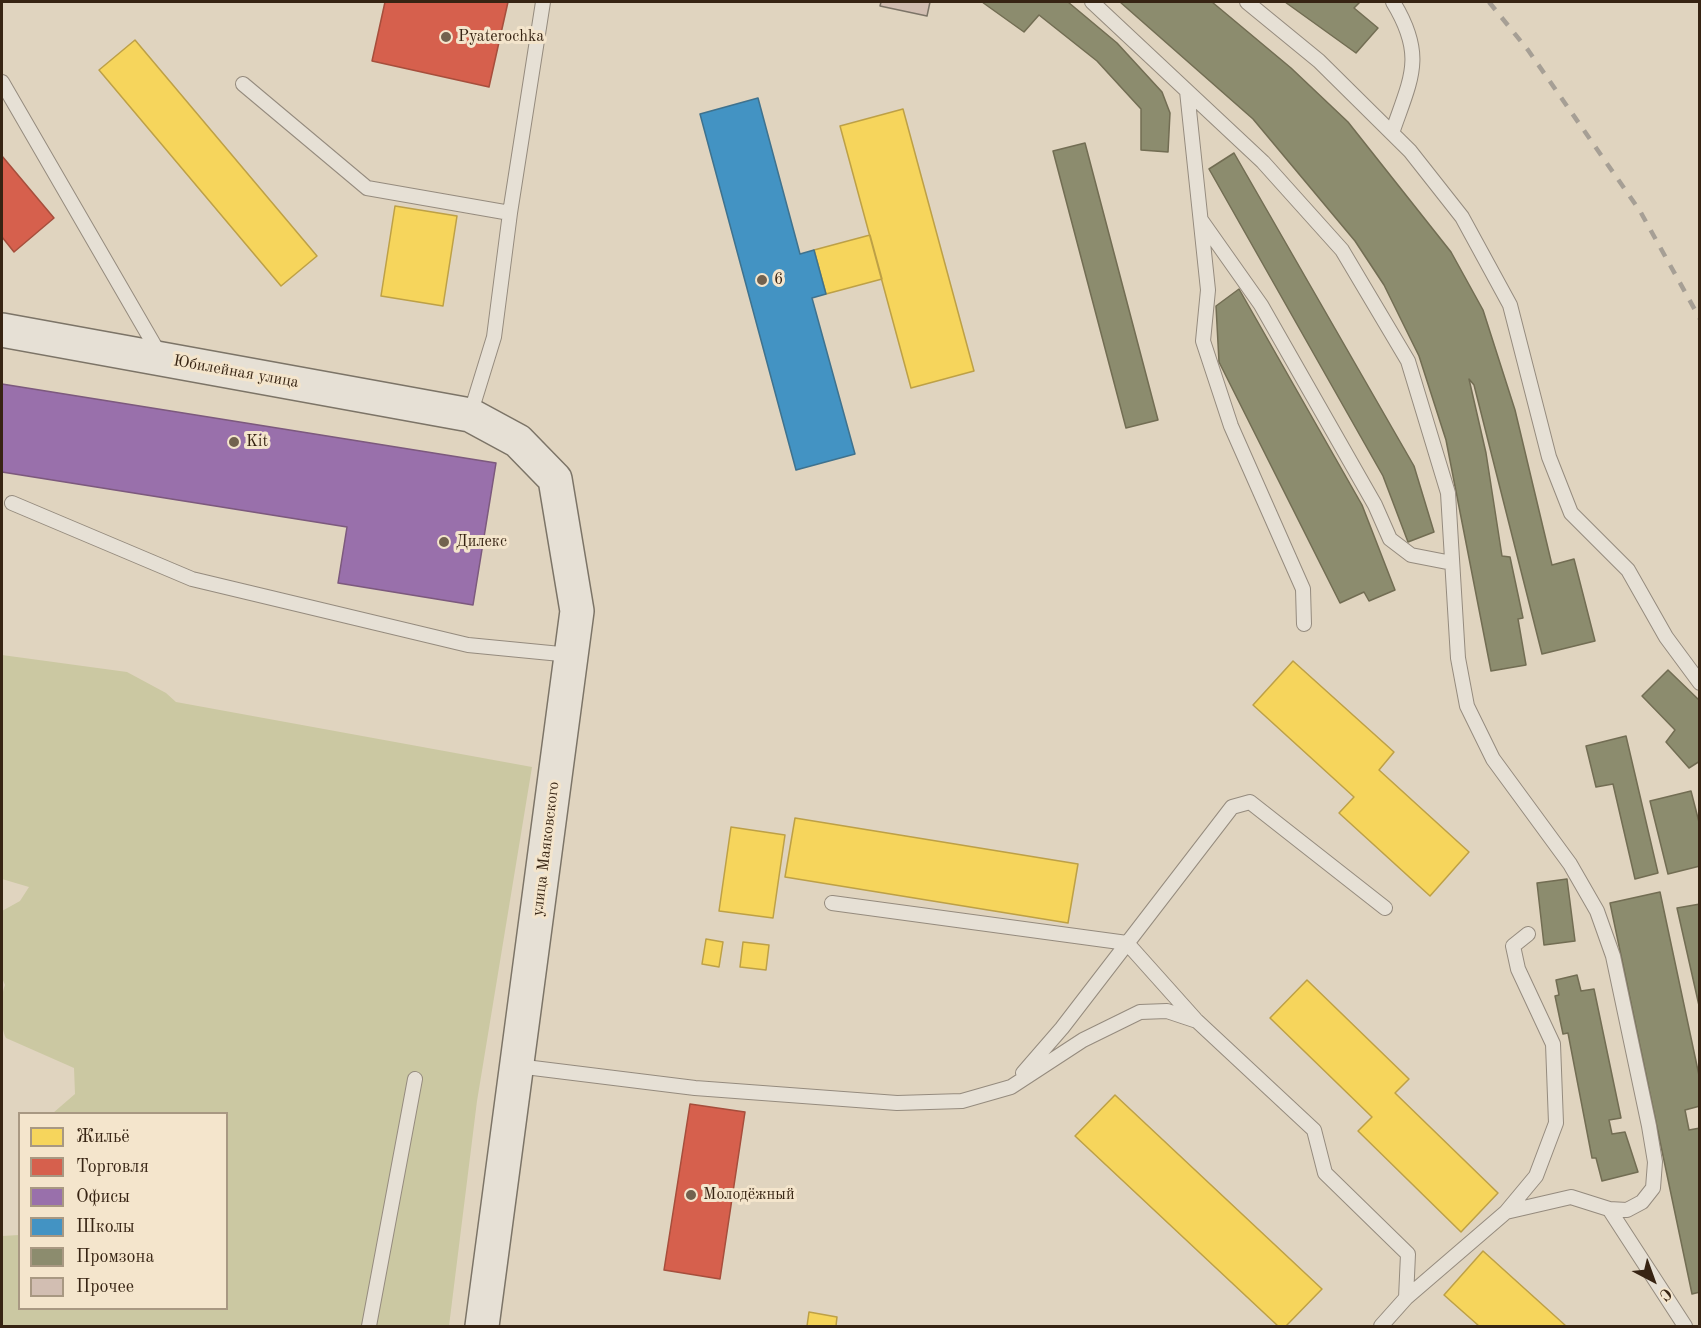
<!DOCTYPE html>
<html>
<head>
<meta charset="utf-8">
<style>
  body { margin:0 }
  #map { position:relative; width:1701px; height:1328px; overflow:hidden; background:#e0d4bf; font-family:"Old Standard TT",serif }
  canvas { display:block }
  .frame { position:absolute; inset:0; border:3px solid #372413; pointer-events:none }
  .legend { position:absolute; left:18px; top:1112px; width:210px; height:198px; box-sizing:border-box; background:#f4e5cc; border:2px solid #a89882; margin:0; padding:8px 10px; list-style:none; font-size:18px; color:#372413 }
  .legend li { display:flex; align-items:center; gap:12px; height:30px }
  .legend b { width:30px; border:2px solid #a89882 }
  .north { position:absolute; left:1623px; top:1250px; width:60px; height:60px; -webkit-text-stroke:4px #f4e5cc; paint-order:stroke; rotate:139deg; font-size:16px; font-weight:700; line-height:24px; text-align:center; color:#372413 }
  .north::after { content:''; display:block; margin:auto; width:21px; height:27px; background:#372413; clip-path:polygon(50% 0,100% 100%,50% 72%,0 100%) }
</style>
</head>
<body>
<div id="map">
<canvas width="1701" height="1328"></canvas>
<div class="frame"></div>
<ul class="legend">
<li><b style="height:16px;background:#f6d55c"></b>Жильё</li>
<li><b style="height:16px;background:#d6604d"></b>Торговля</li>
<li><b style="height:16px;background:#9970ab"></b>Офисы</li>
<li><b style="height:16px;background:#4393c3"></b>Школы</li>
<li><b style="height:16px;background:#8c8c6e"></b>Промзона</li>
<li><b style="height:16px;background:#d2beb2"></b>Прочее</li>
</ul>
<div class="north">С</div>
</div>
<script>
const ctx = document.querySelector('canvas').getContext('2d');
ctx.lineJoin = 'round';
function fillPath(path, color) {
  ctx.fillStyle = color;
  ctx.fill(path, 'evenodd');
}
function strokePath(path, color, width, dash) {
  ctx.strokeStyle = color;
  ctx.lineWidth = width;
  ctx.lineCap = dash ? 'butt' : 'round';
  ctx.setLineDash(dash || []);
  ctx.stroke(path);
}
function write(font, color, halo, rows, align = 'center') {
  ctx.font = font + ' "Old Standard TT",serif';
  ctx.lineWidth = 6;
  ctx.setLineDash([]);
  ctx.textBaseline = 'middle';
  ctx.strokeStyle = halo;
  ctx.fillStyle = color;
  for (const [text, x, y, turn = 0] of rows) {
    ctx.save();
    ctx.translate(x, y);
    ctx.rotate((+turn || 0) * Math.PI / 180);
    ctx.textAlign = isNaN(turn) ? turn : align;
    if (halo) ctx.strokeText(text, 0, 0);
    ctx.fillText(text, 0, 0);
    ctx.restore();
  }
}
fillPath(new Path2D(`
  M2,655L127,672L166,693L176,702L532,767L477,1101L449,1326H2V1236L19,1235L20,1308H226V1114L53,1113L75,1094L74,1068L6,1038C0,1027 0,997 5,985L2,978V911L20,901L29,887L2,879Z`), '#cbc8a2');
const homes = new Path2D(`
  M135,40L317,256L281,286L99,70Z
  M903,109L974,371L911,388L840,126Z
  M395,206L457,216L443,306L381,296Z
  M870,235L882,279L826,294L814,250Z
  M1293,661L1394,752L1379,770L1469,852L1430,896L1339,813L1354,797L1253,705Z
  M795,818L1078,864L1068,923L785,877Z
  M731,827L785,835L773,918L719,911Z
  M706,939L723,942L719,967L702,964Z
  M743,942L769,945L766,970L740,967Z
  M1307,980L1409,1079L1395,1093L1498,1193L1461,1232L1358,1131L1372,1117L1270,1018Z
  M1115,1095L1322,1289L1286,1326H1278L1075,1136Z
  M1483,1251L1566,1326H1479L1444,1295Z
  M809,1312L837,1317L836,1326H807Z`);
fillPath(homes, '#f6d55c');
strokePath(homes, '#bda046', 1.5);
const shops = new Path2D(`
  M385,2H508L489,87L372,61Z
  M2,156L54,218L14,252L2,237Z
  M690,1104L745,1112L720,1279L664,1270Z`);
fillPath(shops, '#d6604d');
strokePath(shops, '#a64e3c', 1.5);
const offices = new Path2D(`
  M2,384L496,463L473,605L338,583L347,527L2,472Z`);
fillPath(offices, '#9970ab');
strokePath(offices, '#7c597d', 1.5);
const schools = new Path2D(`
  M758,98L800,254L814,250L826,294L812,298L855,454L796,470L700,114Z`);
fillPath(schools, '#4393c3');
strokePath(schools, '#3f728e', 1.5);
const industry = new Path2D(`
  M982,2H1068L1117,43L1162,92L1170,113L1168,152L1141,150V109L1097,61L1039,15L1024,32Z
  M1120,2H1212L1291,68L1348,122L1451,252L1483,310L1515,410L1552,565L1574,559L1595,641L1542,654L1474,385L1469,379L1486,453L1502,556L1510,557L1523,618L1518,619L1526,665L1491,671L1446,440L1419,356L1384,285L1355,241L1253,119Z
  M1285,2H1360L1354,8L1378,28L1356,53Z
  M1085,143L1158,420L1126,428L1053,151Z
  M1234,153L1414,466L1434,532L1408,542L1383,476L1209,169Z
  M1239,289L1362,505L1395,590L1369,601L1364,592L1340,603L1219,362L1216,306Z
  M1668,670L1700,701V761L1689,768L1666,742L1675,730L1642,696Z
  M1626,736L1658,873L1635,879L1613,784L1596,787L1586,746Z
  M1691,791L1700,826V866L1668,874L1650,801Z
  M1567,879L1575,941L1544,945L1537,883Z
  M1660,892L1700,1080V1106L1685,1110L1689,1130L1700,1128V1292L1692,1294L1610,903Z
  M1700,904V1010L1677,908Z
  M1577,975L1581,991L1594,989L1621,1118L1609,1120L1612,1134L1625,1132L1638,1172L1602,1181L1596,1158H1592L1568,1033L1563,1034L1555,996L1559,995L1556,980Z`);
fillPath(industry, '#8c8c6e');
strokePath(industry, '#726d53', 1.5);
const building = new Path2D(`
  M881,2H930L927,16L880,6Z`);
fillPath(building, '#d2beb2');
strokePath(building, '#7c7467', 1.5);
const lane = new Path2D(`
  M1092,2L1263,162L1342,250L1408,361L1448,493L1458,658L1467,706L1493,759L1570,864L1597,911L1613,956L1649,1126L1655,1162L1653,1188L1642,1202L1627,1210L1609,1209
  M1247,2L1319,61L1410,151L1462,217L1510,305L1549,457L1571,513L1628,570L1666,637L1700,683
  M2,82L160,355
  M243,84L367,188L510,213
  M1187,91L1208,290L1203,341L1231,426L1303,589L1304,624
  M1392,133C1411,78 1426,56 1393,2
  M1201,220L1261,305L1375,505L1390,539L1411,555L1452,563
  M470,415L494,337L510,213L543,2
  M12,503L192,579L468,645L571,655
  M832,903L1127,943L1195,1019
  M517,1066L695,1088L897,1103L962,1101L1011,1087L1083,1040L1140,1012L1167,1011L1197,1021L1314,1130L1325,1173L1408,1254L1406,1298
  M1023,1073L1062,1028L1232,807L1250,802L1385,908
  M1506,1212L1571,1197L1609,1209L1685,1326
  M369,1326L415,1079
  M1381,1326L1406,1298L1506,1212L1536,1176L1556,1123L1553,1044L1518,969L1513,946L1528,934`);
const secondary = new Path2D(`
  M2,330L470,415L518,441L555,479L577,611L482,1326`);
strokePath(lane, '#958b7e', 16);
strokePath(secondary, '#7c7467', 36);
strokePath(lane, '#e6e0d5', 14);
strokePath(secondary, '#e6e0d5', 33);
strokePath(new Path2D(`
  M1489,2L1528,50L1640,211L1700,319`), '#a69f95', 4.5, [10, 10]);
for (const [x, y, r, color] of [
  [446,37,6,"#72624f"],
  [762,280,6,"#72624f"],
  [234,442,6,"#72624f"],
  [444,542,6,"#72624f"],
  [691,1195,6,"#72624f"]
]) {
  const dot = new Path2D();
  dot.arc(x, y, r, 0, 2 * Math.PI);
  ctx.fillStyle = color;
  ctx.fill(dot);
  strokePath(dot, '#f4e5cc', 2);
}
write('16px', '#372413', '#f4e5cc', [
  ["Pyaterochka",458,37],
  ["6",774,280],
  ["Kit",246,442],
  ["Дилекс",456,542],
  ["Молодёжный",703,1195]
], 'left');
write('16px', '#372413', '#f4e5cc', [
  ["Юбилейная улица",236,372,10],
  ["улица Маяковского",546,849,-83]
]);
</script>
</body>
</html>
